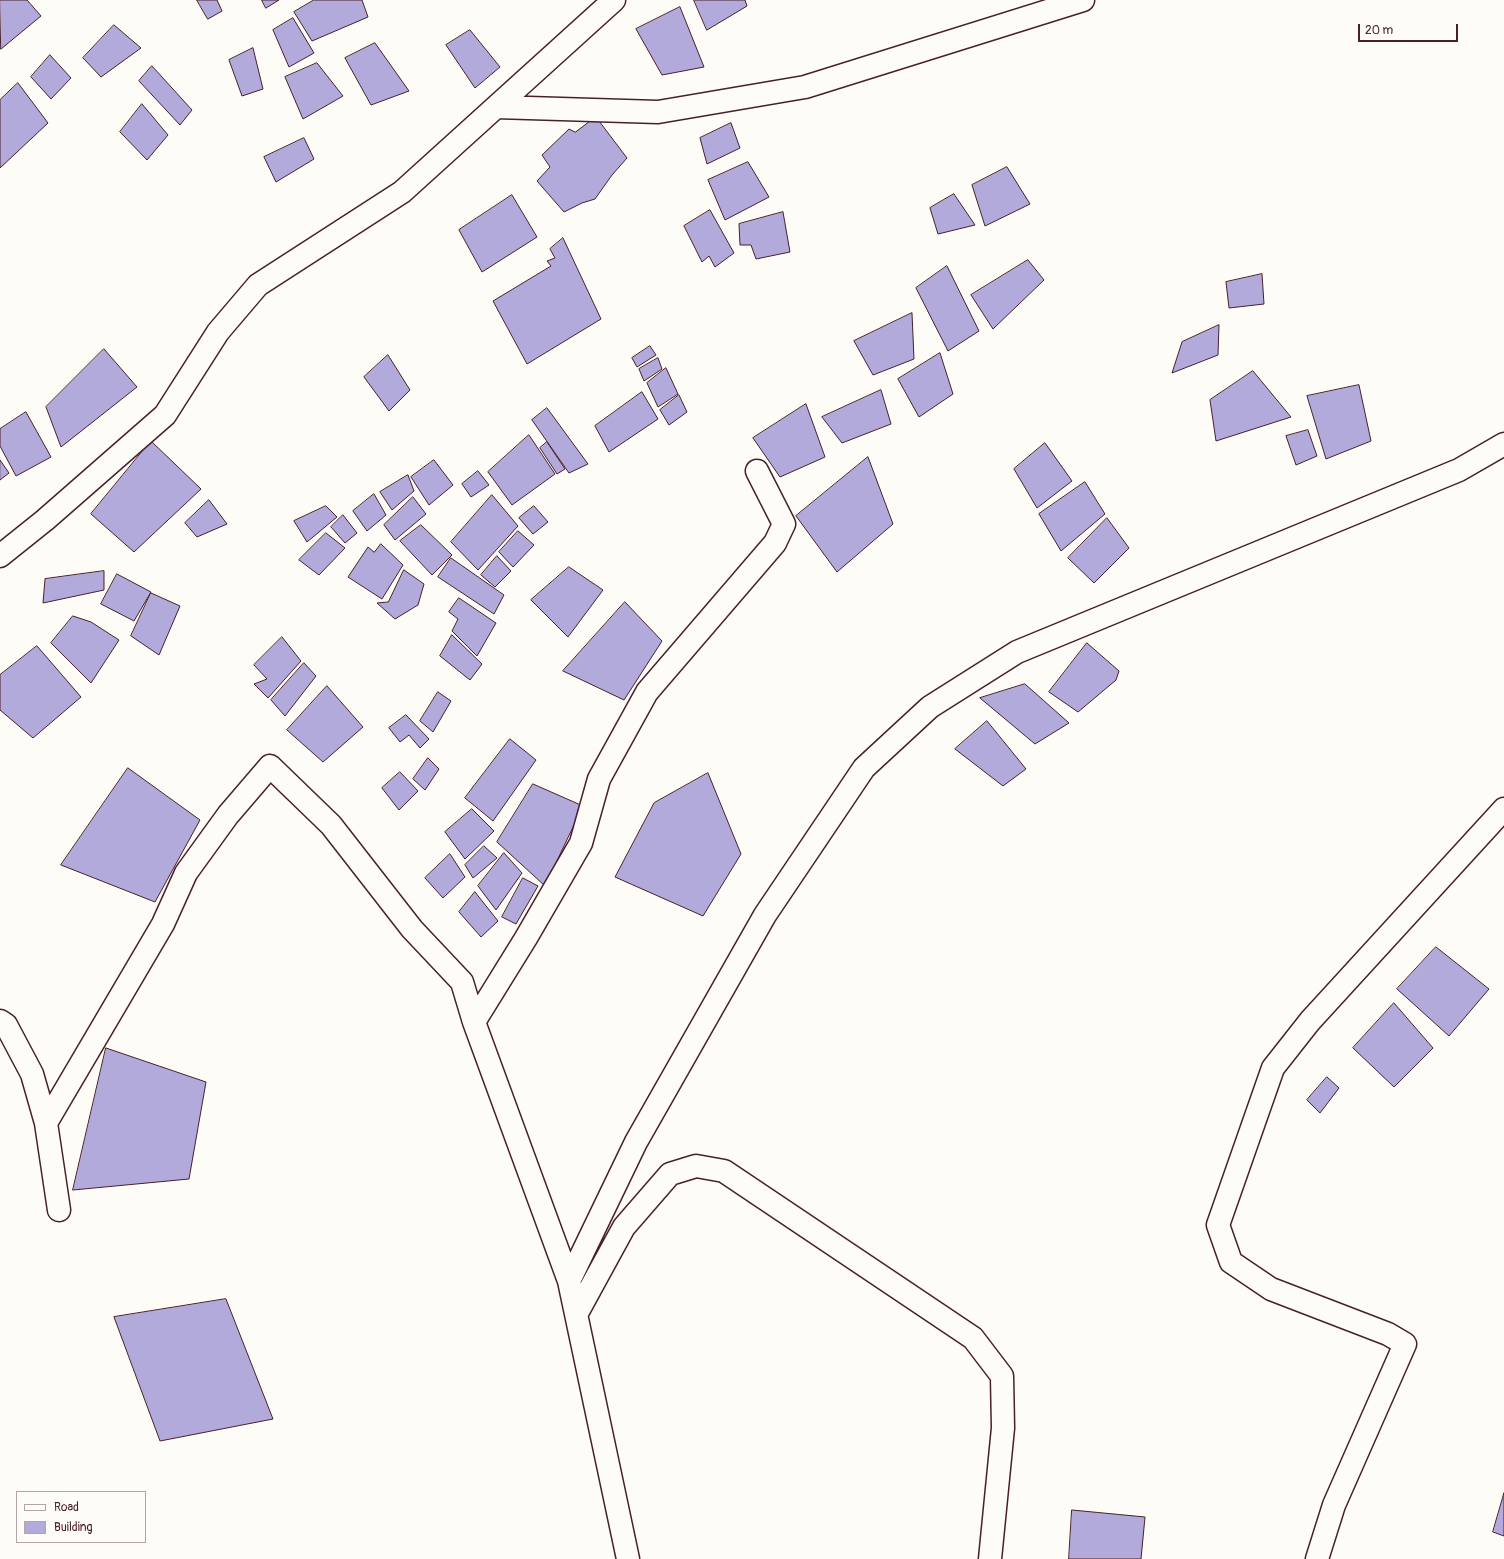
<!DOCTYPE html>
<html>
<head>
<meta charset="utf-8">
<style>
  body { margin:0 }
  #map { position:relative; width:1504px; height:1559px; overflow:hidden; background:#fdfcf7; font-family:Pangolin,sans-serif }
  canvas { display:block }
  .legend { position:absolute; left:16px; top:1491px; width:130px; height:52px; box-sizing:border-box; background:#fdfcf7; border:1px solid #b5a4a5; margin:0; padding:5px 7px; list-style:none; font-size:12px; color:#4a1f2b }
  .legend li { display:flex; align-items:center; gap:8px; height:20px }
  .legend b { width:20px; border:1px solid #b5a4a5 }
  .scale { position:absolute; left:1358px; top:24px; width:100px; height:18px; box-sizing:border-box; border:2px solid #4a1f2b; border-top:0; padding-left:5px; font-size:12px; line-height:14px; white-space:nowrap; color:#4a1f2b; -webkit-text-stroke:3px #fdfcf7; paint-order:stroke }
</style>
</head>
<body>
<div id="map">
<canvas width="1504" height="1559"></canvas>
<ul class="legend">
<li><b style="height:5px;background:#fdfcf7"></b>Road</li>
<li><b style="height:11px;background:#b2aadb"></b>Building</li>
</ul>
<div class="scale">20 m</div>
</div>
<script>
const ctx = document.querySelector('canvas').getContext('2d');
ctx.lineJoin = 'round';
function fillPath(path, color) {
  ctx.fillStyle = color;
  ctx.fill(path, 'evenodd');
}
function strokePath(path, color, width, dash) {
  ctx.strokeStyle = color;
  ctx.lineWidth = width;
  ctx.lineCap = dash ? 'butt' : 'round';
  ctx.setLineDash(dash || []);
  ctx.stroke(path);
}
const building = new Path2D(`
  M0,0H27L41,16L1,49Z
  M197,0H217L222,11L208,19Z
  M262,0H279L266,8Z
  M314,0H362L368,17L312,41L294,12Z
  M694,0H745L747,6L707,30Z
  M680,7L704,67L662,75L636,29Z
  M293,18L314,53L289,67L273,30Z
  M114,25L141,48L101,77L83,58Z
  M470,30L500,67L475,88L446,45Z
  M375,43L409,91L371,105L345,58Z
  M253,48L263,89L242,96L229,60Z
  M50,55L71,78L51,99L31,77Z
  M317,63L343,96L303,119L285,77Z
  M152,66L192,110L180,125L139,81Z
  M18,83L48,123L0,168V100Z
  M142,104L168,135L147,160L120,132Z
  M596,117L627,158L612,175L595,199L582,203L564,212L537,181L550,167L542,155L569,129L575,132Z
  M731,123L740,148L707,164L700,138Z
  M304,138L314,159L276,182L264,157Z
  M748,162L769,197L725,220L708,180Z
  M1007,167L1030,204L985,226L972,185Z
  M954,194L975,225L938,234L930,208Z
  M512,195L537,237L482,272L459,230Z
  M710,210L734,253L715,267L709,256L702,262L684,226Z
  M783,212L790,252L756,259L751,245H740L739,224Z
  M563,238L601,319L527,364L493,301L551,266L547,261L555,258L550,249Z
  M1028,260L1044,280L993,329L971,295Z
  M947,266L979,331L948,351L916,288Z
  M1262,274L1264,304L1229,308L1226,282Z
  M912,313L914,359L873,375L854,341Z
  M1219,325L1218,355L1172,373L1182,342Z
  M650,346L656,355L637,367L632,358Z
  M104,349L137,387L61,447L46,407Z
  M940,353L953,394L919,417L898,379Z
  M388,355L410,390L389,411L364,377Z
  M658,358L662,369L644,381L639,369Z
  M666,368L678,394L658,407L647,383Z
  M1253,371L1291,417L1216,441L1210,400Z
  M1359,385L1371,441L1326,459L1307,396Z
  M881,390L891,424L842,443L822,417Z
  M642,392L658,419L609,452L595,426Z
  M679,395L687,412L669,425L660,410Z
  M806,404L825,457L780,477L753,438Z
  M547,408L588,464L569,473L532,420Z
  M26,412L51,457L16,476L0,446V429Z
  M1308,430L1317,456L1296,465L1286,436Z
  M529,435L555,474L512,505L488,472Z
  M151,441L201,489L134,552L91,514Z
  M547,442L565,469L557,474L540,448Z
  M1045,443L1072,481L1037,508L1014,469Z
  M868,457L893,524L837,572L796,516Z
  M0,460L9,473L0,480Z
  M434,460L453,485L429,505L411,477Z
  M478,471L489,485L471,497L462,484Z
  M408,475L414,491L392,510L380,492Z
  M1085,482L1105,514L1061,551L1039,514Z
  M374,494L386,515L367,531L353,511Z
  M492,495L518,526L478,570L451,542Z
  M413,497L426,514L395,540L384,525Z
  M209,500L227,524L197,537L185,523Z
  M326,506L337,517L307,542L294,521Z
  M534,506L548,522L533,534L519,518Z
  M343,515L357,533L345,543L331,527Z
  M1107,518L1129,548L1094,583L1068,558Z
  M421,525L452,555L432,575L400,541Z
  M518,531L534,545L513,567L499,552Z
  M326,533L345,548L319,575L299,560Z
  M381,544L403,565L382,599L348,577L368,547L374,552Z
  M497,556L511,571L495,587L481,575Z
  M451,558L504,595L494,614L438,577Z
  M569,567L603,590L568,637L531,600Z
  M404,570L424,584L418,605L395,619L377,603L388,602Z
  M104,571V590L43,603L45,579Z
  M117,574L151,592L134,621L101,604Z
  M151,593L180,606L159,655L131,636Z
  M459,598L496,623L477,656L452,631L458,619L449,612Z
  M625,602L662,641L624,700L563,671Z
  M73,616L91,622L119,640L91,683L51,643Z
  M452,635L482,664L470,680L440,656Z
  M282,637L301,661L268,698L254,684L267,679L254,665Z
  M1087,643L1119,671L1116,680L1078,712L1049,692Z
  M37,646L81,697L33,738L0,710V675Z
  M304,663L316,676L285,716L271,700Z
  M1025,684L1069,723L1035,744L980,698Z
  M327,686L363,727L323,762L287,730Z
  M438,692L451,701L433,732L420,721Z
  M406,715L429,739L420,748L409,735L400,742L389,728Z
  M987,721L1026,769L1003,786L955,749Z
  M510,739L536,760L493,821L465,798Z
  M428,758L439,769L425,790L413,779Z
  M128,768L200,820L155,902L61,865Z
  M400,772L418,791L399,810L382,788Z
  M708,773L741,854L703,916L615,877L654,803Z
  M533,784L583,806L545,886L497,842Z
  M472,809L494,831L465,859L445,832Z
  M484,846L497,858L473,878L465,865Z
  M504,853L522,873L496,910L478,886Z
  M450,854L465,877L443,898L425,878Z
  M523,878L538,886L516,924L502,917Z
  M475,892L498,921L481,937L459,912Z
  M1436,947L1489,989L1449,1036L1397,989Z
  M1394,1003L1433,1048L1394,1087L1353,1048Z
  M106,1048L206,1082L189,1179L73,1190Z
  M1327,1077L1339,1088L1320,1113L1307,1100Z
  M226,1299L273,1419L160,1441L114,1317Z
  M1504,1493V1536L1493,1532Z
  M1072,1510L1145,1517L1141,1559H1069Z`);
fillPath(building, '#b2aadb');
strokePath(building, '#4a1f2b', 1);
const minor = new Path2D(`
  M496,107L658,112L805,87L1083,0
  M0,556L45,520L165,415L218,332L258,285L402,192L614,0
  M0,1021L6,1025L32,1074L46,1123L59,1210
  M474,1022L526,938L581,843L599,779L647,692L775,543L784,524L757,471
  M46,1123L163,924L186,873L228,815L270,766L331,825L412,929L462,982L474,1022L569,1281L628,1559
  M569,1281L636,1142L765,915L864,768L930,707L1017,652L1459,470L1504,444
  M577,1313L624,1227L670,1174L696,1166L724,1171L973,1338L1002,1376L1003,1428L990,1559
  M1317,1559L1334,1505L1405,1344L1388,1334L1271,1289L1231,1262L1218,1225L1273,1068L1310,1021L1504,809`);
strokePath(minor, '#4a1f2b', 25);
strokePath(minor, '#fdfcf7', 22);
</script>
</body>
</html>
